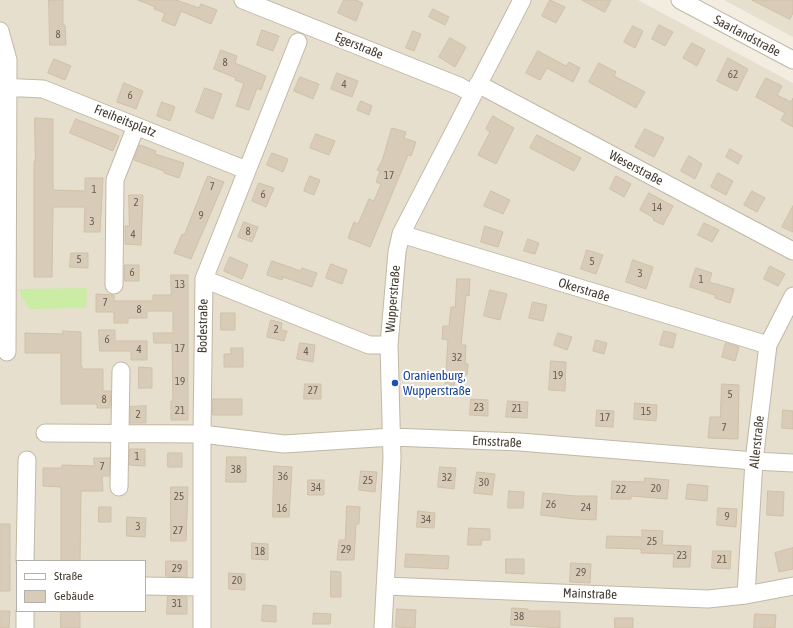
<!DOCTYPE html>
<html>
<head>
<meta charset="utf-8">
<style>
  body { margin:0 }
  #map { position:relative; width:793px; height:628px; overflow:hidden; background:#f2ede0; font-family:"Asap Condensed",sans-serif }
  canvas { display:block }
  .legend { position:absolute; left:16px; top:560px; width:130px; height:52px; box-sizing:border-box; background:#fff; border:1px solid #b4b1ad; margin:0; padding:5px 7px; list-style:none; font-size:12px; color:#443c31 }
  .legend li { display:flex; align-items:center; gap:8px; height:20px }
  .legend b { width:20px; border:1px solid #b4b1ad }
</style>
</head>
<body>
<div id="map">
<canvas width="793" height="628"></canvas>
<ul class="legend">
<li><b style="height:5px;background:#fff"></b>Straße</li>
<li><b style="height:11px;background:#d8cbb8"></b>Gebäude</li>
</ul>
</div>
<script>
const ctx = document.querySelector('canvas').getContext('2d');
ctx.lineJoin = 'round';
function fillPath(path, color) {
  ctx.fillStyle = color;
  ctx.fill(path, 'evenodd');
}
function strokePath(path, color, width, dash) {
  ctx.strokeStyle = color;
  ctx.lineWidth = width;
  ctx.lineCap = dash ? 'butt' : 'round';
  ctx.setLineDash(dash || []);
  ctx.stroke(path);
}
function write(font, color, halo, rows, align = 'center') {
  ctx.font = font + ' "Asap Condensed",sans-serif';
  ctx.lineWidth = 4;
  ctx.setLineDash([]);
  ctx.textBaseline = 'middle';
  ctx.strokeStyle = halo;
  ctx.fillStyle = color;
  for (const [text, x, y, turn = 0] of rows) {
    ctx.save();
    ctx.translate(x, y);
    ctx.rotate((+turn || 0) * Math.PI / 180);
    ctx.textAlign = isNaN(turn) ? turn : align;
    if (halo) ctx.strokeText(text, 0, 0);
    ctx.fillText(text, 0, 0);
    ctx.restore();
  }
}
fillPath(new Path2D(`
  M0,0H638L793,83V628H0ZM17,561H145V611H17Z
  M724,0H793V37Z`), '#e7dfce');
fillPath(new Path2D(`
  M87,288L86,308L29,309L18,289Z`), '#cbeca4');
const building = new Path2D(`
  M49,0H63V25H65L66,45H50Z
  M138,0H176L199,8L201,4L217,10L211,24L181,11L175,26L162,21L165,13L154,9L155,7Z
  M344,0H356L363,3L356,21L338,13Z
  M550,0L565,7L556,23L542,16Z
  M582,0H611L605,12Z
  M752,0H793V13L790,19Z
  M433,9L449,17L445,25L429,17Z
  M659,25L673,32L665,46L652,39Z
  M633,26L643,31L635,48L624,42Z
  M262,30L279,36L273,51L257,45Z
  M413,31L421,34L414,51L406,48Z
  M450,38L466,47L455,67L439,57Z
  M692,43L705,50L697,66L683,58Z
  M221,50L237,56L235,63L266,76L261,90L257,88L249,110L236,106L244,83L235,80L236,78L214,69Z
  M538,51L566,66L569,62L580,68L573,82L547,68L540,80L526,73Z
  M728,58L748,69L737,91L717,81Z
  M54,59L71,66L65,80L48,73Z
  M599,63L616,72L614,76L645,92L636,108L589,82Z
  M337,73L358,81L352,97L331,89Z
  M300,77L319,84L313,99L294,91Z
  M766,78L782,86L777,95L791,102L793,98V127L781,120L785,113L756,97Z
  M124,83L143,91L136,109L117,102Z
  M205,88L222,94L213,119L196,112Z
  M361,101L372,106L369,115L357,110Z
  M162,102L175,107L170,121L157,116Z
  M493,116L514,128L496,164L478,155L490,132L486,129Z
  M35,118L53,119V190L85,191V178H103L100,232H84L85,207H53L52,277H34V161H35Z
  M76,119L119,136L113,151L70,133Z
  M392,128L406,132L404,138L416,142L411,156L408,155L370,247L348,238L354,222L358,224L369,199L374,201L381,184L376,182L380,171L377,170L382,161Z
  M645,129L664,138L654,157L635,147Z
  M316,134L335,141L329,155L310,148Z
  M537,135L581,158L574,171L530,148Z
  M140,145L156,151L155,154L184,163L179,178L164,173V171L134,160Z
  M730,149L742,156L738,164L726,157Z
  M272,153L288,159L283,172L267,165Z
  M689,156L702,164L695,179L681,171Z
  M718,173L733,181L726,195L711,187Z
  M208,176L224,182L191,259L174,253L182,234L184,235Z
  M310,176L320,180L314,195L304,191Z
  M616,176L631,184L624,197L610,189Z
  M259,183L274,188L266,207L252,201Z
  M491,191L510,200L503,214L484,206Z
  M752,191L765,198L757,212L744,205Z
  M649,193L673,206L663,225L653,220L654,218L640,210Z
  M129,195H143L141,245L125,244V226H129Z
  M793,206V232L782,227Z
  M244,222L258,227L252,242L238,237Z
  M704,223L719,230L712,242L698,235Z
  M485,226L503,232L498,247L481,242Z
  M528,239L539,243L535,254L524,251Z
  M587,250L603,255L596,274L581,269Z
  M71,253H88V268L70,267Z
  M230,257L248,265L242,279L224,271Z
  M633,260L653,267L646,289L626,282Z
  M272,261L301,271L302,268L317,273L312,287L283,277L282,280L267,275Z
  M331,264L347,270L342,284L326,278Z
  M125,265H139V281H125Z
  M770,266L785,274L778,286L764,279Z
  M696,268L712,273L709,282L734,289L730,303L715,298V295L690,287Z
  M171,275H188V420H171V401H173L172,343H154L153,333H173V311H147V318H128V323H114V312H96V294L114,295V301H153V295H171Z
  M457,279H470L469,296L466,295L461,345H466L465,363L468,364L467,375L455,374L454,388L445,387L448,340L442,339L443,326H449L451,307H455Z
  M490,290L507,294L500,320L484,316Z
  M533,302L547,305L543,321L529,318Z
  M221,313H235V330H221Z
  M271,320L282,323L281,330L287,331L284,341L267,337Z
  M99,330H115V341H147V360H131V351H100Z
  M63,331L81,332V366H82V369H103V391H111L110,408H97V404H61V353H25V333L63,334Z
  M664,331L676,334L673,348L660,345Z
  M558,333L572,337L567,350L554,345Z
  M596,340L607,343L604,354L593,351Z
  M300,343L315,345L313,362L297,359Z
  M726,343L739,347L735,361L722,357Z
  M231,348H243V367H224V354H231Z
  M551,361L566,362L565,391L549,390Z
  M139,367L152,368V388H139Z
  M305,384H321V399H304Z
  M722,384L739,385L738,439L708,438L710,417H720Z
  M213,399H242V415H213Z
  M471,399L488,400V416L470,415Z
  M508,401L528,402L527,418L506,417Z
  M635,403L657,405L656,421L634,419Z
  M146,406V423H130V407Z
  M597,410L614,411L613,427L596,426Z
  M783,410L793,411V429L782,428Z
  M130,449H145V466L129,465Z
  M168,453H182V467H168Z
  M227,457H246V482H226Z
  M94,458H110L109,476H102L103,491H81L80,561H61V487L43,486V468H62V465L94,466Z
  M274,466L292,467L289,517H273Z
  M440,467L456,468L454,489L438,487Z
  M361,471L377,472L375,492L359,490Z
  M477,472L495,474L492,495L474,493Z
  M645,478L669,480L667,499L631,496V499H611L612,481L644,482Z
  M308,480H324V495H308Z
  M688,484L708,486L707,501L686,499Z
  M171,487H188L186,541H171Z
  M509,491L524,492L523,508H508Z
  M768,491L784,492L783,516L767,515Z
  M543,493L576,496H597L596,520L575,519L541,515Z
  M347,506L360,507L359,524H356L354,560H337L339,540H345Z
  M99,507H111V522H99Z
  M718,508L737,509L736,527L717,525Z
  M418,511L435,513L434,528L417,527Z
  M127,517L146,518L145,537L127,536Z
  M0,524H10V591H0Z
  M469,528L490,529V540H482L481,545H468Z
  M642,530L663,531L662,545L691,546L690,567H673L674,554L641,553V549L606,548L607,536L642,537Z
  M252,543L268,544V560L252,559Z
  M793,548V569L779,572L775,553Z
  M713,551H731L730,569L712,568Z
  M406,554L449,556L448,569L405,567Z
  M506,559H524V574L506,573Z
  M166,561H187V577L166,576Z
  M571,563L591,564L590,583L570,582Z
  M331,571L341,572V597H331Z
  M229,573L245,574V590L229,589Z
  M168,596L187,597V614H167Z
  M263,605L276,606V622L262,621Z
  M512,608L528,609V611H560V628L511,625Z
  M397,609L416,610L415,628L396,627Z
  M0,611H10L9,628H0Z
  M61,611L80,612V628H61Z
  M314,613L331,614L330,624H313Z
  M755,614L776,615L775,628H754Z
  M615,618H633V628H615Z`);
fillPath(building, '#d8cbb8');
strokePath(building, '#d0c1a7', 1);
const minor = new Path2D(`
  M243,0L459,86L473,94
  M680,0L793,60
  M0,31L8,60L7,352
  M478,84L793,251
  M0,87L43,89L246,170
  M401,234L768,345
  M204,279L369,345H389
  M114,285L115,180L136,126
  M45,433L202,434L284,444L392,437L520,442L754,461L793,463
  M119,487L121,371
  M25,561L27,460
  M145,586L201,587
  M385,586L708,599L746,595L793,586
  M746,595L754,461L768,345L793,296
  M25,611V628
  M202,628V434L204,279L298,42
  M383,628L392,459L389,345L397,252L401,234L522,0`);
strokePath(minor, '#c1b8a5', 19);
strokePath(minor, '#fff', 17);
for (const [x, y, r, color] of [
  [395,383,4,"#1a4fb4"]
]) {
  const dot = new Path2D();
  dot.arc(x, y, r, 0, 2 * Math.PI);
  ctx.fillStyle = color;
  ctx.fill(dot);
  strokePath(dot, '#fff', 1.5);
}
write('11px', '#696053', null, [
  ["8",58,35],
  ["8",225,63],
  ["62",733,75],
  ["4",344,85],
  ["6",130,96],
  ["17",389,176],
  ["7",212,187],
  ["1",94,190],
  ["6",263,195],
  ["2",136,203],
  ["14",657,208],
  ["9",201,216],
  ["3",92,222],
  ["8",248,232],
  ["4",133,235],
  ["5",79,260],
  ["5",592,262],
  ["6",132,273],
  ["3",640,274],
  ["1",701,280],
  ["13",180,285],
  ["7",105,303],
  ["8",139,310],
  ["2",276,330],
  ["6",107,340],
  ["17",180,349],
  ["4",139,350],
  ["4",306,352],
  ["32",457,358],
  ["19",558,376],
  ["19",180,382],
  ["27",313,391],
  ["5",730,395],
  ["8",104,400],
  ["23",479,408],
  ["21",517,409],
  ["21",180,411],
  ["15",646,412],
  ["2",138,415],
  ["17",605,418],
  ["7",724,428],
  ["1",137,457],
  ["7",102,467],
  ["38",236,470],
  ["36",283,477],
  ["32",447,478],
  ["25",368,481],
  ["30",484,483],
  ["34",316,488],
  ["20",656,489],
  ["22",621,490],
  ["25",179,497],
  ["26",551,505],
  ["24",586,508],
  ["16",282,509],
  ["9",727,517],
  ["34",426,520],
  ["3",138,527],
  ["27",178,531],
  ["25",652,542],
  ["29",346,550],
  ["18",260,552],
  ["23",682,556],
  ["21",722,560],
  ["29",177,569],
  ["29",581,573],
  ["20",237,581],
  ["31",177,604],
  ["38",519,617]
]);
write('13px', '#443c31', '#fff', [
  ["Saarlandstraße",747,36,28],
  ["Egerstraße",359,46,22],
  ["Freiheitsplatz",125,121,22],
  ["Weserstraße",636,168,28],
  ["Okerstraße",584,290,17],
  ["Wupperstraße",393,299,-85],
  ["Bodestraße",203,326,-89],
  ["Emsstraße",497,442,3],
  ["Allerstraße",757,442,-84],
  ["Mainstraße",590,594,2]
]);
write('13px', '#164399', '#fff', [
  ["Oranienburg,",403,376],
  ["Wupperstraße",403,391]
], 'left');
</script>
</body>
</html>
